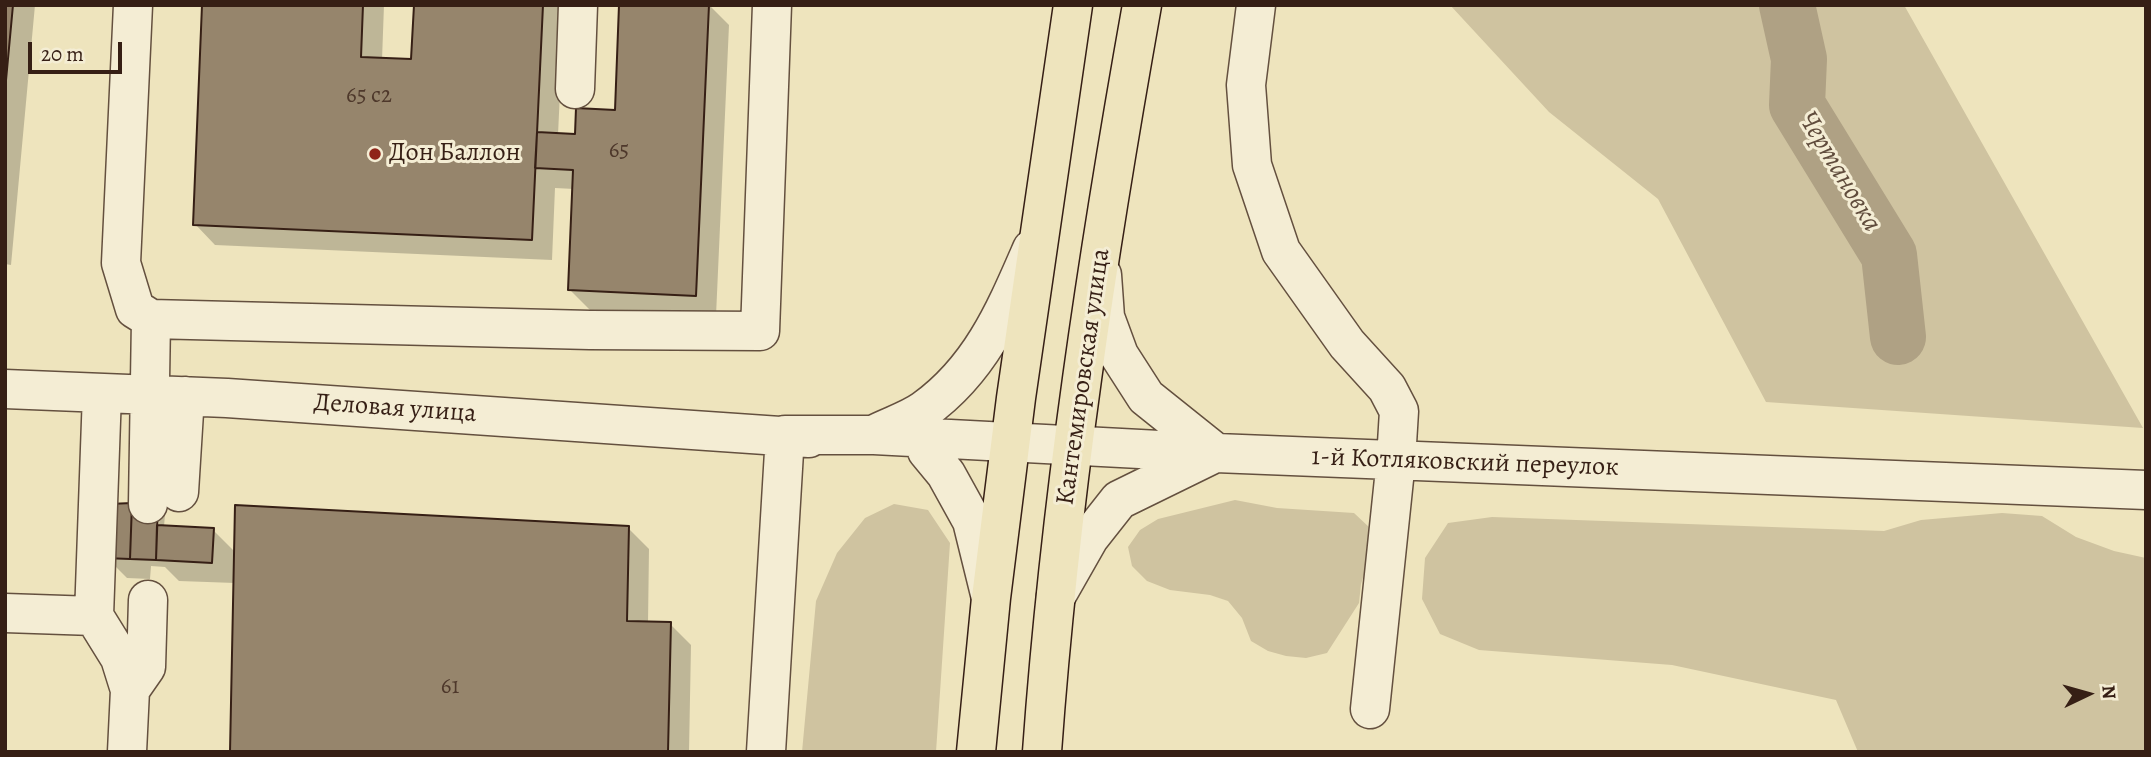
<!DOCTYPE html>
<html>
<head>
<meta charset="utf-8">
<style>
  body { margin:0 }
  #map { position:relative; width:2151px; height:757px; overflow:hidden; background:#eee4bd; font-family:Alegreya,serif }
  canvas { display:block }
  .frame { position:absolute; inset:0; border:7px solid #361f15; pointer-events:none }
  .north { position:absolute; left:2053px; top:659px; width:70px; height:70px; -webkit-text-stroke:5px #f4edd4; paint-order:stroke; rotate:85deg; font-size:19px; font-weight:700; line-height:28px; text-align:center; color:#361f15 }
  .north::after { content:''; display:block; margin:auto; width:24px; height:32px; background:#361f15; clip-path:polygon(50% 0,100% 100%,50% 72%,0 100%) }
  .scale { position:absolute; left:28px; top:42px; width:94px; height:32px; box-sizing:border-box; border:4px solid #361f15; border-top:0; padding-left:9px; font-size:21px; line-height:24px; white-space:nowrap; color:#361f15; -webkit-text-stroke:5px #f4edd4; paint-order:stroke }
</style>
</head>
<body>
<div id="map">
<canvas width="2151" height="757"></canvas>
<div class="frame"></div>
<div class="north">N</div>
<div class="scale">20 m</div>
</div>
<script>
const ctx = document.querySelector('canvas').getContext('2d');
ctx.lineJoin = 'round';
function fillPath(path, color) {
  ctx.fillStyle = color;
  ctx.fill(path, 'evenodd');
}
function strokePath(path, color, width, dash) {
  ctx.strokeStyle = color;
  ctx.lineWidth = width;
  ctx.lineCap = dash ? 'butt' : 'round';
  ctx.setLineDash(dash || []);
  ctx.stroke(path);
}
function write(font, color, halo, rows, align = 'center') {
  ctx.font = font + ' Alegreya,serif';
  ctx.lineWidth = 6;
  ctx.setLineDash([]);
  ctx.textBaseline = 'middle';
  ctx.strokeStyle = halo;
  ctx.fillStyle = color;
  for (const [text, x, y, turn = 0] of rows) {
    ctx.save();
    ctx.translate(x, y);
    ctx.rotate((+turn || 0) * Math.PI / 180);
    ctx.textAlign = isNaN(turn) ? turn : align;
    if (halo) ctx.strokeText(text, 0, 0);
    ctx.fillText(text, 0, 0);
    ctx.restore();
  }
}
fillPath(new Path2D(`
  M1450,5H1904L2143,428L1766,402L1658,199L1549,112Z
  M1235,500L1277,508L1354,513L1370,528L1373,547L1361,584L1359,603L1327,653L1306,658L1286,656L1268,651L1251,641L1242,618L1228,601L1210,595L1170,590L1147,581L1132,566L1128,547L1140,530L1158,519Z
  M894,504L928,510L950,543L936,752H802L816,601L837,553L865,518Z
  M2002,513L2042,516L2076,537L2114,551L2146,558V750L2143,752H1858L1836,700L1672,665L1479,650L1440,634L1422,599L1425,558L1448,523L1492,517L1884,531L1921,520Z`), '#cfc3a0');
fillPath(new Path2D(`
  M5,5H35L11,265L5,264Z
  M204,5H384L382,60L413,61L415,5H564L558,135L576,136L616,112L621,5H709L729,25L716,316L591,311L570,290L574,189L555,188L552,260L215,245L195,224Z
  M160,509L165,514L164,527L213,530L236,553L628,528L649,549L648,623L670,624L691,645L689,752H232L235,583L179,581L165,567L151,566L150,579L127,578L106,557L156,527H159Z`), '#0003');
strokePath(new Path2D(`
  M1787,5L1799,59L1797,105L1889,255L1898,337`), '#afa184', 56);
const building = new Path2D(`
  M5,5H13L5,91Z
  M202,5H363L361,57L411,59L414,5H543L532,240L193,225Z
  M619,5H709L696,296L568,290L573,170L535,168L537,132L575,134L576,108L615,110Z
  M132,503L130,559L104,558L109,504Z
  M132,503L158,505L156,560L130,559Z
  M235,505L629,526L627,621L671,622L668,752H230Z
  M157,525L214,528L212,563L156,560Z`);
fillPath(building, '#96856c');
strokePath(building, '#361f15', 2);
const minor = new Path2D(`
  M133,5L121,263L135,309L151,319L590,330L760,331L772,5
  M1256,5L1246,85L1252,165L1281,251L1347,344L1387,388L1399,411L1396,460L1370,709
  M575,89L578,5
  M1102,275L1105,317L1119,355L1146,397L1216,453
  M5,389L227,398L809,438
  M102,393L94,616L120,658L130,690L127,752
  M875,434C891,426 910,420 924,410C981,369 1005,311 1032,249
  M785,435H874L1216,453L2146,490
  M927,451L946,474L972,521L990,594
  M179,492L185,396
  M148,504L151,319
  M1056,596L1089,538L1119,500L1215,453
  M5,613L94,616
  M130,690L146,667L148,600
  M766,752L785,435`);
const major = new Path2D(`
  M976,752L991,598L1016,398L1073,5
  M1042,752C1060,501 1098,252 1142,5`);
strokePath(minor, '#64503f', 41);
strokePath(major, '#361f15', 41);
strokePath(minor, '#f4edd4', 38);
strokePath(major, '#eee4bd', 38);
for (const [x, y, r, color] of [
  [375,154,7,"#8f2418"]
]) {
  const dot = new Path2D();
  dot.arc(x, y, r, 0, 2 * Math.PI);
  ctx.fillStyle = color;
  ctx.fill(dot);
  strokePath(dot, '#f4edd4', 2.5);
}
write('23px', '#4e382b', null, [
  ["65 с2",369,96],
  ["65",619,151],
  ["61",450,687]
]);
write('26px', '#361f15', '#f4edd4', [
  ["Дон Баллон",389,154]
], 'left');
write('26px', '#361f15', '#f4edd4', [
  ["Кантемировская улица",1084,377,-82],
  ["Деловая улица",395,409,4],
  ["1-й Котляковский переулок",1465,463,2]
]);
write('italic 28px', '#604c3c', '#f4edd4', [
  ["Чертановка",1839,172,59]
]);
</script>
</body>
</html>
